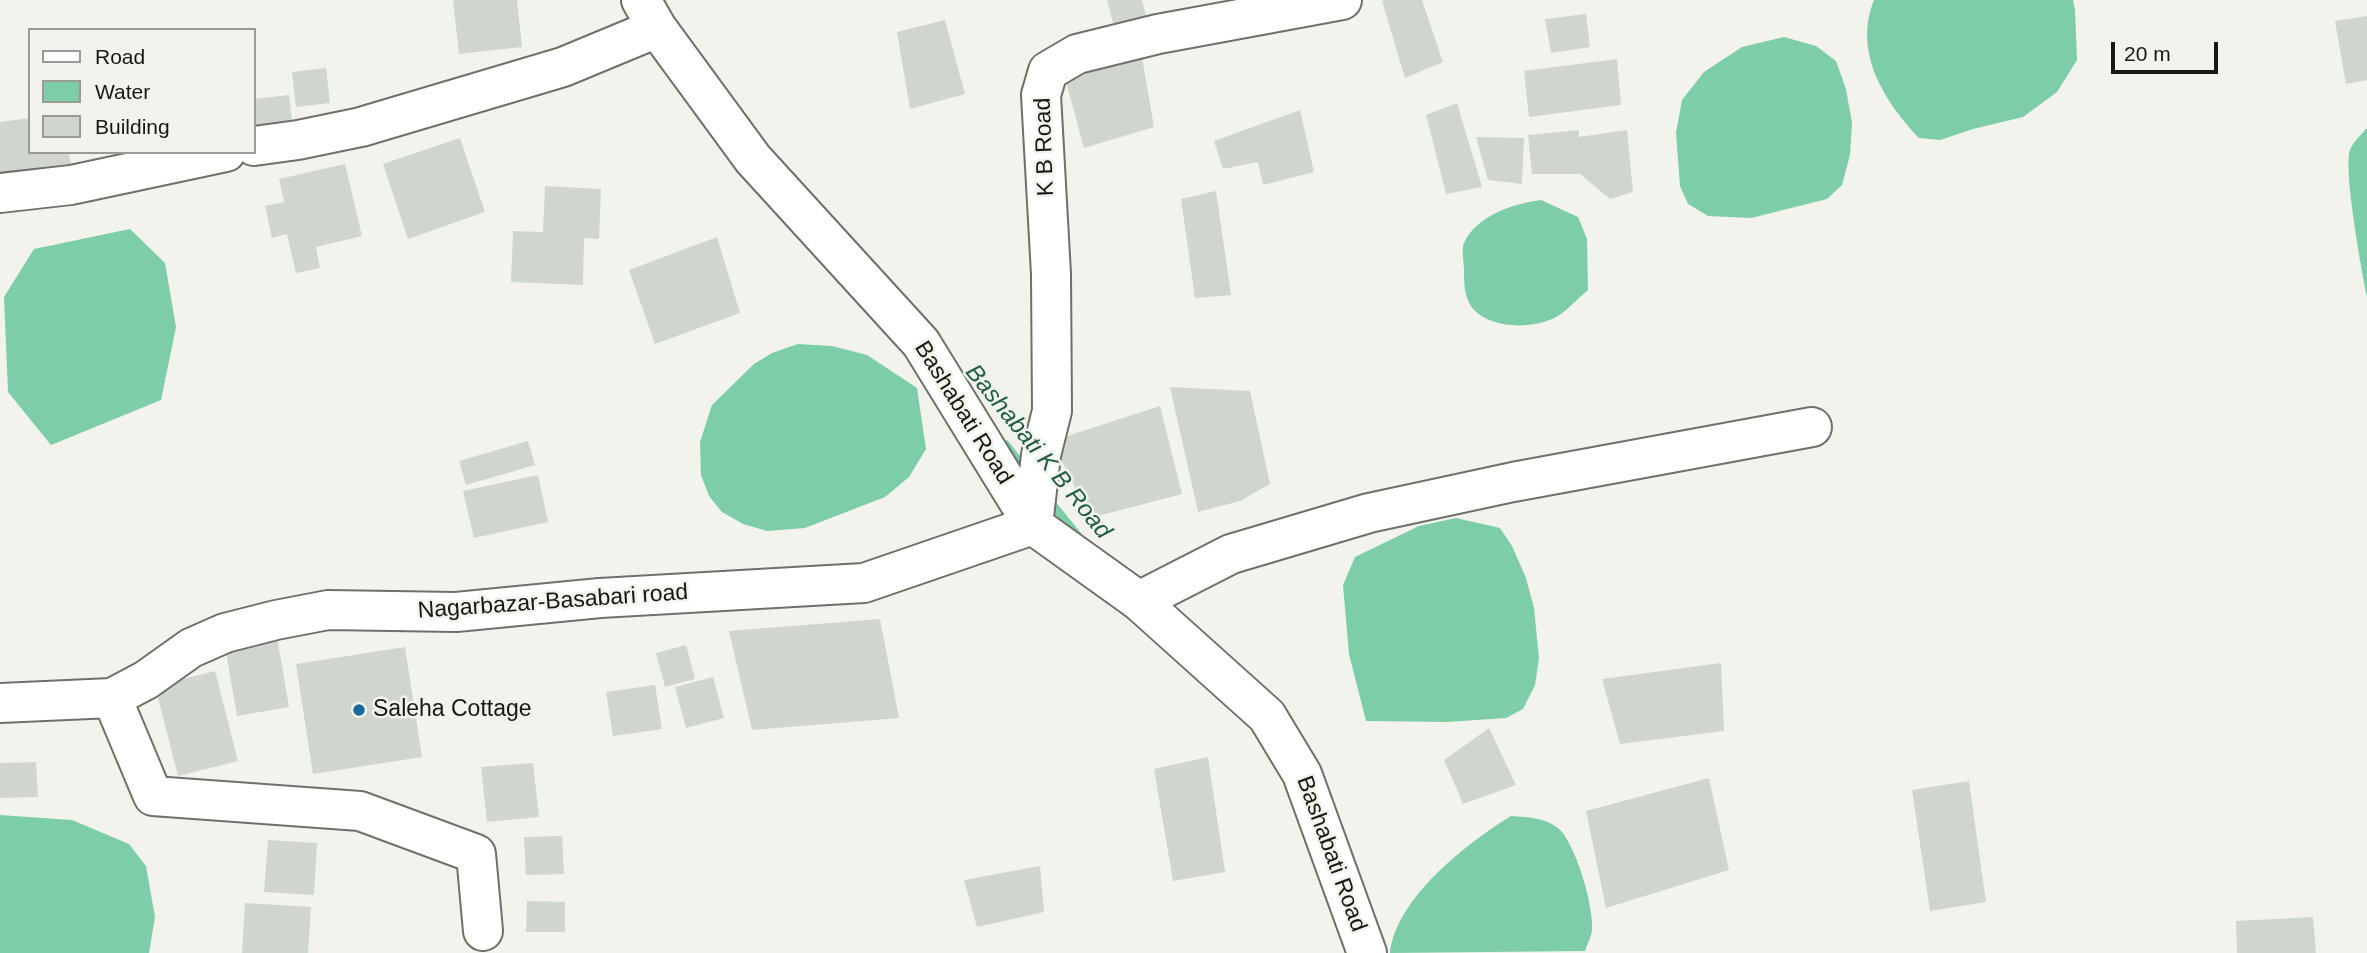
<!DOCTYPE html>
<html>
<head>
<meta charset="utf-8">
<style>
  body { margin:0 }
  #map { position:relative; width:2367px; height:953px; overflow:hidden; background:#f2f3ec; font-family:Arial,sans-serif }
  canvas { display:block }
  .legend { position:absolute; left:28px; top:28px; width:228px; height:126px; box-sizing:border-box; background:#f2f3ec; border:2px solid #9a9b96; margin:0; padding:9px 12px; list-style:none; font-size:21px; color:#171715 }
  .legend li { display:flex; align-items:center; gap:14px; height:35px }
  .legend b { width:35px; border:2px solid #9a9b96 }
  .scale { position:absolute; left:2111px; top:42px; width:107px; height:32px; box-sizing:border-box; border:4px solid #171715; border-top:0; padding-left:9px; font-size:21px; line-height:24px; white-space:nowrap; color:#171715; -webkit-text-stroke:5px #f2f3ec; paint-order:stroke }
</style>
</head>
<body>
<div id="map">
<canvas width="2367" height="953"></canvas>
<ul class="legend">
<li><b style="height:9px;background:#fff"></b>Road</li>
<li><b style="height:19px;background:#7ecda9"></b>Water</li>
<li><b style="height:19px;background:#d1d5d0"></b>Building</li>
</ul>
<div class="scale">20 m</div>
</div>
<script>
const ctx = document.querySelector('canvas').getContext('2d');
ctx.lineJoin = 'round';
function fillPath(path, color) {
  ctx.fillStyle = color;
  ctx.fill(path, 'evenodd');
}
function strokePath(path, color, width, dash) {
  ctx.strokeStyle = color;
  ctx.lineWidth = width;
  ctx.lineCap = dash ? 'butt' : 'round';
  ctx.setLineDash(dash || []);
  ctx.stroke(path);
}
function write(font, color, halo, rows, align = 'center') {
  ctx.font = font + ' Arial,sans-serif';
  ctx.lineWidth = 5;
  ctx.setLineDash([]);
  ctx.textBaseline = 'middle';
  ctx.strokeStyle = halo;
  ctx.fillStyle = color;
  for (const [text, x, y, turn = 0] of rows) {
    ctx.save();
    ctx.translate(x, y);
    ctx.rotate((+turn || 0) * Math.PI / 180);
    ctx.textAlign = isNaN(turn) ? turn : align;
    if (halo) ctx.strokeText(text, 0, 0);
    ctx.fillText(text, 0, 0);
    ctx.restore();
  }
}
fillPath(new Path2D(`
  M1874,0H2073L2075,10L2077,60L2057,92L2023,117L1973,129L1940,140L1919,138C1884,101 1853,52 1874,0Z
  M1784,37L1816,46L1836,61L1846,89L1852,123L1850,155L1842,185L1827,199L1751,218L1708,216L1688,204L1680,186L1676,133L1682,100L1704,72L1742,47Z
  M2367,128V297C2362,273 2343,168 2350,150C2353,142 2362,134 2367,128Z
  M1541,200L1578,217L1587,239L1588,290C1578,298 1567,311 1556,317C1532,330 1487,329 1471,306C1464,295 1464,282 1464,270C1464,262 1461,250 1464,243C1477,215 1513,204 1541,200Z
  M130,229L165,263L176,327L161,400L51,445L8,392L4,297L34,249Z
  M798,344L832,346L867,355L917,388L926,449L909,477L885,497L805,528L767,531L743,524L722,512L709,496L701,475L700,442L712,405L754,364L772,353Z
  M1456,518L1500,528L1512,546L1526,578L1534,608L1539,658L1535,685L1523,709L1506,718L1447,722L1366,721L1349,654L1343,585L1355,557L1419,526Z
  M0,815L72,820L129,844L146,866L155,917L149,953H0Z
  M1511,816C1528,817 1550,818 1562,832C1577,851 1594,906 1592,931C1591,937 1587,945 1585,951L1390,953C1396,898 1467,843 1511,816Z`), '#7ecda9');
strokePath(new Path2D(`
  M1005,445L1028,474
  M1046,498L1080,540`), '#7ecda9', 10);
fillPath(new Path2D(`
  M453,0H517L522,47L459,54Z
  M1107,0H1142L1150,31L1117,38Z
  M1387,0H1422L1443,62L1405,78L1382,1Z
  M1586,14L1590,47L1551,53L1545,19Z
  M2367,16V80L2346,84L2335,21Z
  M945,20L965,94L910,109L897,32Z
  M1142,58L1154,127L1084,148L1064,74Z
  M1617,59L1621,105L1529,117L1524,71Z
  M326,68L330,103L296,107L292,72Z
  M289,95L294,138L257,142L254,99Z
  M1457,103L1482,187L1446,194L1426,115Z
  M1300,110L1314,172L1263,185L1258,162L1223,169L1214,141Z
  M30,118V152H69L72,172L0,181V122Z
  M1579,130V137L1627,130L1633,192L1610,199L1580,174H1532L1528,135Z
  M1476,137L1524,138L1522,184L1488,180Z
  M460,138L485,212L408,239L383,164Z
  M345,164L362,236L316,247L320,268L296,273L287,234L272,238L265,206L284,202L279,179Z
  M545,186L601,189L599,239L584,238L583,285L511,282L513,231L543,232Z
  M1216,191L1231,295L1195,298L1181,199Z
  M717,237L740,313L655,344L629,270Z
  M1170,387L1250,391L1270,484L1240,501L1198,512Z
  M1160,406L1182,494L1090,518L1052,441Z
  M528,441L535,465L466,485L459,461Z
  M538,475L548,522L474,538L463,491Z
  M880,619L899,718L752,730L729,631Z
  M276,631L289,707L237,716L224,640Z
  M686,645L695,679L665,687L656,653Z
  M405,647L422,757L313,774L296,664Z
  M1721,663L1724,731L1620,744L1602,679Z
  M215,671L238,761L178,776L155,686Z
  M713,677L724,718L686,728L675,687Z
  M655,685L662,729L613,736L606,692Z
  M1489,728L1516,785L1463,804L1444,760Z
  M1208,757L1225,872L1173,881L1154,769Z
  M36,762L38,797L0,798V763Z
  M533,763L539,817L487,822L481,767Z
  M1709,778L1729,870L1606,908L1586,811Z
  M1969,781L1986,902L1930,911L1912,790Z
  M562,836L564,874L526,875L524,837Z
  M268,840L317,843L314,895L264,892Z
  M1040,866L1044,912L977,927L964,880Z
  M527,901L565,902V932H526Z
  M245,903L311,907L308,953H242Z
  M2313,917L2316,953H2237L2236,921Z`), '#d1d5d0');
const minor = new Path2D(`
  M1139,601L1231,554L1369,513L1513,482L1812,427`);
const tertiary = new Path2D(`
  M641,0L657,28L753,159L921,343L1033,525L1139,601L1267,716L1302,774L1367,953
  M254,146L298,140L361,127L563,67L657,28
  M0,193L71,185L226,152
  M112,698L153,796L360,811L476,854L483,931
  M0,703L112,698L146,680L191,648L225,633L276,620L328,610L456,612L600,598L864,583L1033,525L1041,455L1052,411L1051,274L1041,95L1048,71L1077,54L1158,34L1342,0`);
strokePath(minor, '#70706a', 42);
strokePath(tertiary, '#70706a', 42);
strokePath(minor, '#fff', 38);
strokePath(tertiary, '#fff', 38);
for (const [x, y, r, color] of [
  [359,710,7,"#1b689b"]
]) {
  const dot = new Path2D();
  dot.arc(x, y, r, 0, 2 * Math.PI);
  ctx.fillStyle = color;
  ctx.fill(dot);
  strokePath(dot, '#f2f3ec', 2.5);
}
write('23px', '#171715', '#f2f3ec', [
  ["K B Road",1045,147,-92],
  ["Bashabati Road",963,413,58],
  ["Nagarbazar-Basabari road",553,602,-4],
  ["Bashabati Road",1331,854,70]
]);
write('23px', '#171715', '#f2f3ec', [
  ["Saleha Cottage",373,710]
], 'left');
write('italic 24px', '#205d45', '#f2f3ec', [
  ["Bashabati K B Road",1038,452,51]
]);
</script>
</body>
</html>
